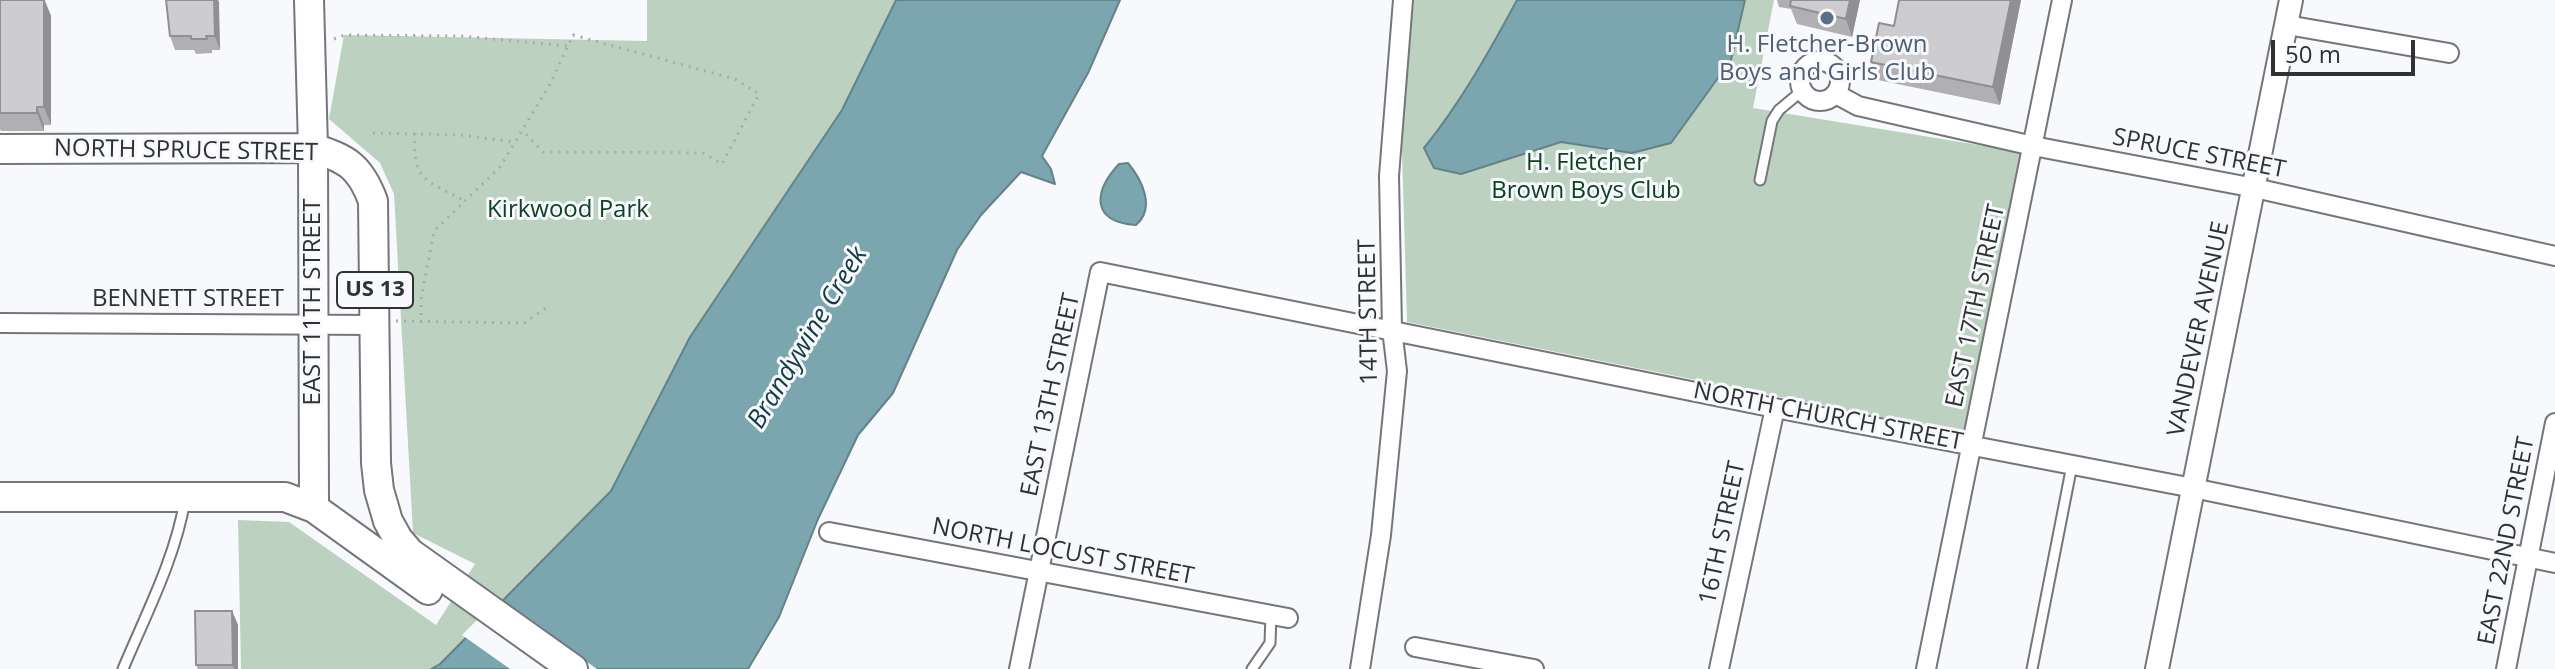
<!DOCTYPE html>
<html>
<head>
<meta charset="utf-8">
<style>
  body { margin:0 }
  #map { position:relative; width:2555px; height:669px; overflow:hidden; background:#f7f9fc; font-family:"Open Sans",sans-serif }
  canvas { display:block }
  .scale { position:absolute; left:2271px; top:40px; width:144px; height:36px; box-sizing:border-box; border:4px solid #303132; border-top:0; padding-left:10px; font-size:24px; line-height:28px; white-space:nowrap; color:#303132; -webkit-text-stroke:6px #f7f9fc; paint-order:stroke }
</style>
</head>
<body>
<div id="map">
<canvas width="2555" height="669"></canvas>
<div class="scale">50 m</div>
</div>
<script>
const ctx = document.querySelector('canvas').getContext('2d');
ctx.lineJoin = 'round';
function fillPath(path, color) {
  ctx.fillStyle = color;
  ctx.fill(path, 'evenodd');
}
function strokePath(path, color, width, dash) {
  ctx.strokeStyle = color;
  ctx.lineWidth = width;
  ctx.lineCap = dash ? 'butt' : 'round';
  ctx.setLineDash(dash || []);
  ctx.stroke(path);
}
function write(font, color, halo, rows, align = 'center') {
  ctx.font = font + ' "Open Sans",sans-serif';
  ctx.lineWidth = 6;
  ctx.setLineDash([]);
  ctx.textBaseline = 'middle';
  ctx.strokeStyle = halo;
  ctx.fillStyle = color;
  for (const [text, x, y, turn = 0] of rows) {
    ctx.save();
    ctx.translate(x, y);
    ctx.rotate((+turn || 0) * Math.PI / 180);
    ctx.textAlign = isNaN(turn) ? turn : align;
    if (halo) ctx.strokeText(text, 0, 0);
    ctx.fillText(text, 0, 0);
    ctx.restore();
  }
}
fillPath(new Path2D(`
  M647,0H895L842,110L690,337L611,491L440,664L431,669H241L238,520L289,522L436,625L475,564L413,533L394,194L380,163L329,119L344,35L647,41Z
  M1409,0H1774L1753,108L2021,152L1965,434L1407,322L1401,117Z`), '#bdd1c1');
const water = new Path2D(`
  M896,0H1120L1088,73L1042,156L1051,169L1055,184L1021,172L981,215L957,250L893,393L858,435L818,519L779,617L748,669H431L440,664L611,491L690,337L842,110Z
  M1517,0H1745L1731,60L1671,143L1632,153L1561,142L1461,174L1434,168L1424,148C1461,102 1489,52 1517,0Z
  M1128,163C1142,180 1156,208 1136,225C1091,222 1093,192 1119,164Z`);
fillPath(water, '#7ba5af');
strokePath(water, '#64828a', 2);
fillPath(new Path2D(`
  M498,599L597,669H510L462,635Z`), '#f7f9fc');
const service = new Path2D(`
  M1760,180L1772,121L1779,110L1803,90
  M123,669C146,614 175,559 185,500
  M1252,669L1270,643L1271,615
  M2032,669L2072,465`);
const minor = new Path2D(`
  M2287,25L2449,53
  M1800 81a20 20 0 1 1 40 0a20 20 0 1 1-40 0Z
  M1836,94L1858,106L2033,146L2255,188L2555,256
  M0,323L375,325
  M829,532L1288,618
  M1415,647L1534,669
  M1019,669L1100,272L1775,408L2193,488L2555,563
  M1360,669L1381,535L1397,371L1392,329L1389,176L1403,0
  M1719,669L1775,408
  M1926,669L2062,0
  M2506,669L2555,423`);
const tertiary = new Path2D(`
  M2157,669L2291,0`);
const primary = new Path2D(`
  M309,0L313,148L314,508
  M0,149L313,148C347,159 360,166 373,201L376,463L379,490L388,521L398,539L410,553L573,669
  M0,497H285L314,508L428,590`);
strokePath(service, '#747679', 13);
strokePath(minor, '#747679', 22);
strokePath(tertiary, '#747679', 26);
strokePath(primary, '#747679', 32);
strokePath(new Path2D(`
  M334,39L344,35L461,36L567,46
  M373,133L461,135L513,142
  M415,133C412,182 426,180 465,201
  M396,321L524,323L546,308
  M421,323V299L434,231L500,167L550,84L573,35L735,79L759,94L722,164L703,153L543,152L522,130`), '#a9abad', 3, [2, 6]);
strokePath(service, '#fff', 9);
strokePath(minor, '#fff', 18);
strokePath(tertiary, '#fff', 22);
strokePath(primary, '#fff', 28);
fillPath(new Path2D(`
  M0,0H45L51,16V125H44V131H1L0,129Z
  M166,0H218L220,50H212V53L196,54L194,50H175L170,36Z
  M1777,0H1860L1852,37L1797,24L1791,9L1779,7Z
  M2021,0L2000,105L1878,80L1871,62L1894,26Z
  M232,611L238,625V669H198L196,665Z`), '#b0b0b3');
fillPath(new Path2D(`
  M44,0L51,16V125L44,107Z
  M214,0H218L219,2L220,50L215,36Z
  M1850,0H1860L1852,37L1846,19Z
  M2011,0H2021L2000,105L1993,87Z
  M37,107L44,125V131L37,113Z
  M232,611L238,625V669H234L233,665Z`), '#909092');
const building = new Path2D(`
  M0,0H44V107H37V113H0Z
  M166,0H214L215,36H206L207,39H191V36H170Z
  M1791,0H1850L1846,19L1790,6Z
  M1899,0H2011L1993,87L1871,62L1879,23L1894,26Z
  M195,611H232L233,665H196Z`);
fillPath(building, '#cdcdd0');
strokePath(building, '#909092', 2);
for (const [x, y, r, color] of [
  [1827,18,8,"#5c6f8a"]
]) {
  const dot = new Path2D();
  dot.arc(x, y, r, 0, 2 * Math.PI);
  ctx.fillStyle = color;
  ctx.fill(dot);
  strokePath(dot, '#f7f9fc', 3);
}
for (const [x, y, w] of [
  [375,290,76]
]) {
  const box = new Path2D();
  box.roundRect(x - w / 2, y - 18, w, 36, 6);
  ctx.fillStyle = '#f7f9fc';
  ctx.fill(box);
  strokePath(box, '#303132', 2);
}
write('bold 22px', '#303132', null, [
  ["US 13",375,290]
]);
write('24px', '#4e5e75', '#f7f9fc', [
  ["H. Fletcher-Brown",1827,45],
  ["Boys and Girls Club",1827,73]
]);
write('24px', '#303132', '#f7f9fc', [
  ["NORTH SPRUCE STREET",186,151,1],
  ["SPRUCE STREET",2199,154,11],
  ["BENNETT STREET",188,299],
  ["EAST 11TH STREET",313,302,-90],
  ["EAST 17TH STREET",1976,306,-78],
  ["14TH STREET",1369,312,-91],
  ["VANDEVER AVENUE",2199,329,-78],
  ["EAST 13TH STREET",1051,395,-78],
  ["NORTH CHURCH STREET",1828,417,11],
  ["16TH STREET",1723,533,-78],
  ["EAST 22ND STREET",2507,541,-79],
  ["NORTH LOCUST STREET",1063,552,11]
]);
write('24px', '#0d4222', '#f7f9fc', [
  ["H. Fletcher",1586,163],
  ["Brown Boys Club",1586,191],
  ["Kirkwood Park",568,210]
]);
write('italic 26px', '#143c45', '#f7f9fc', [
  ["Brandywine Creek",808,338,-59]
]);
</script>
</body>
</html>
